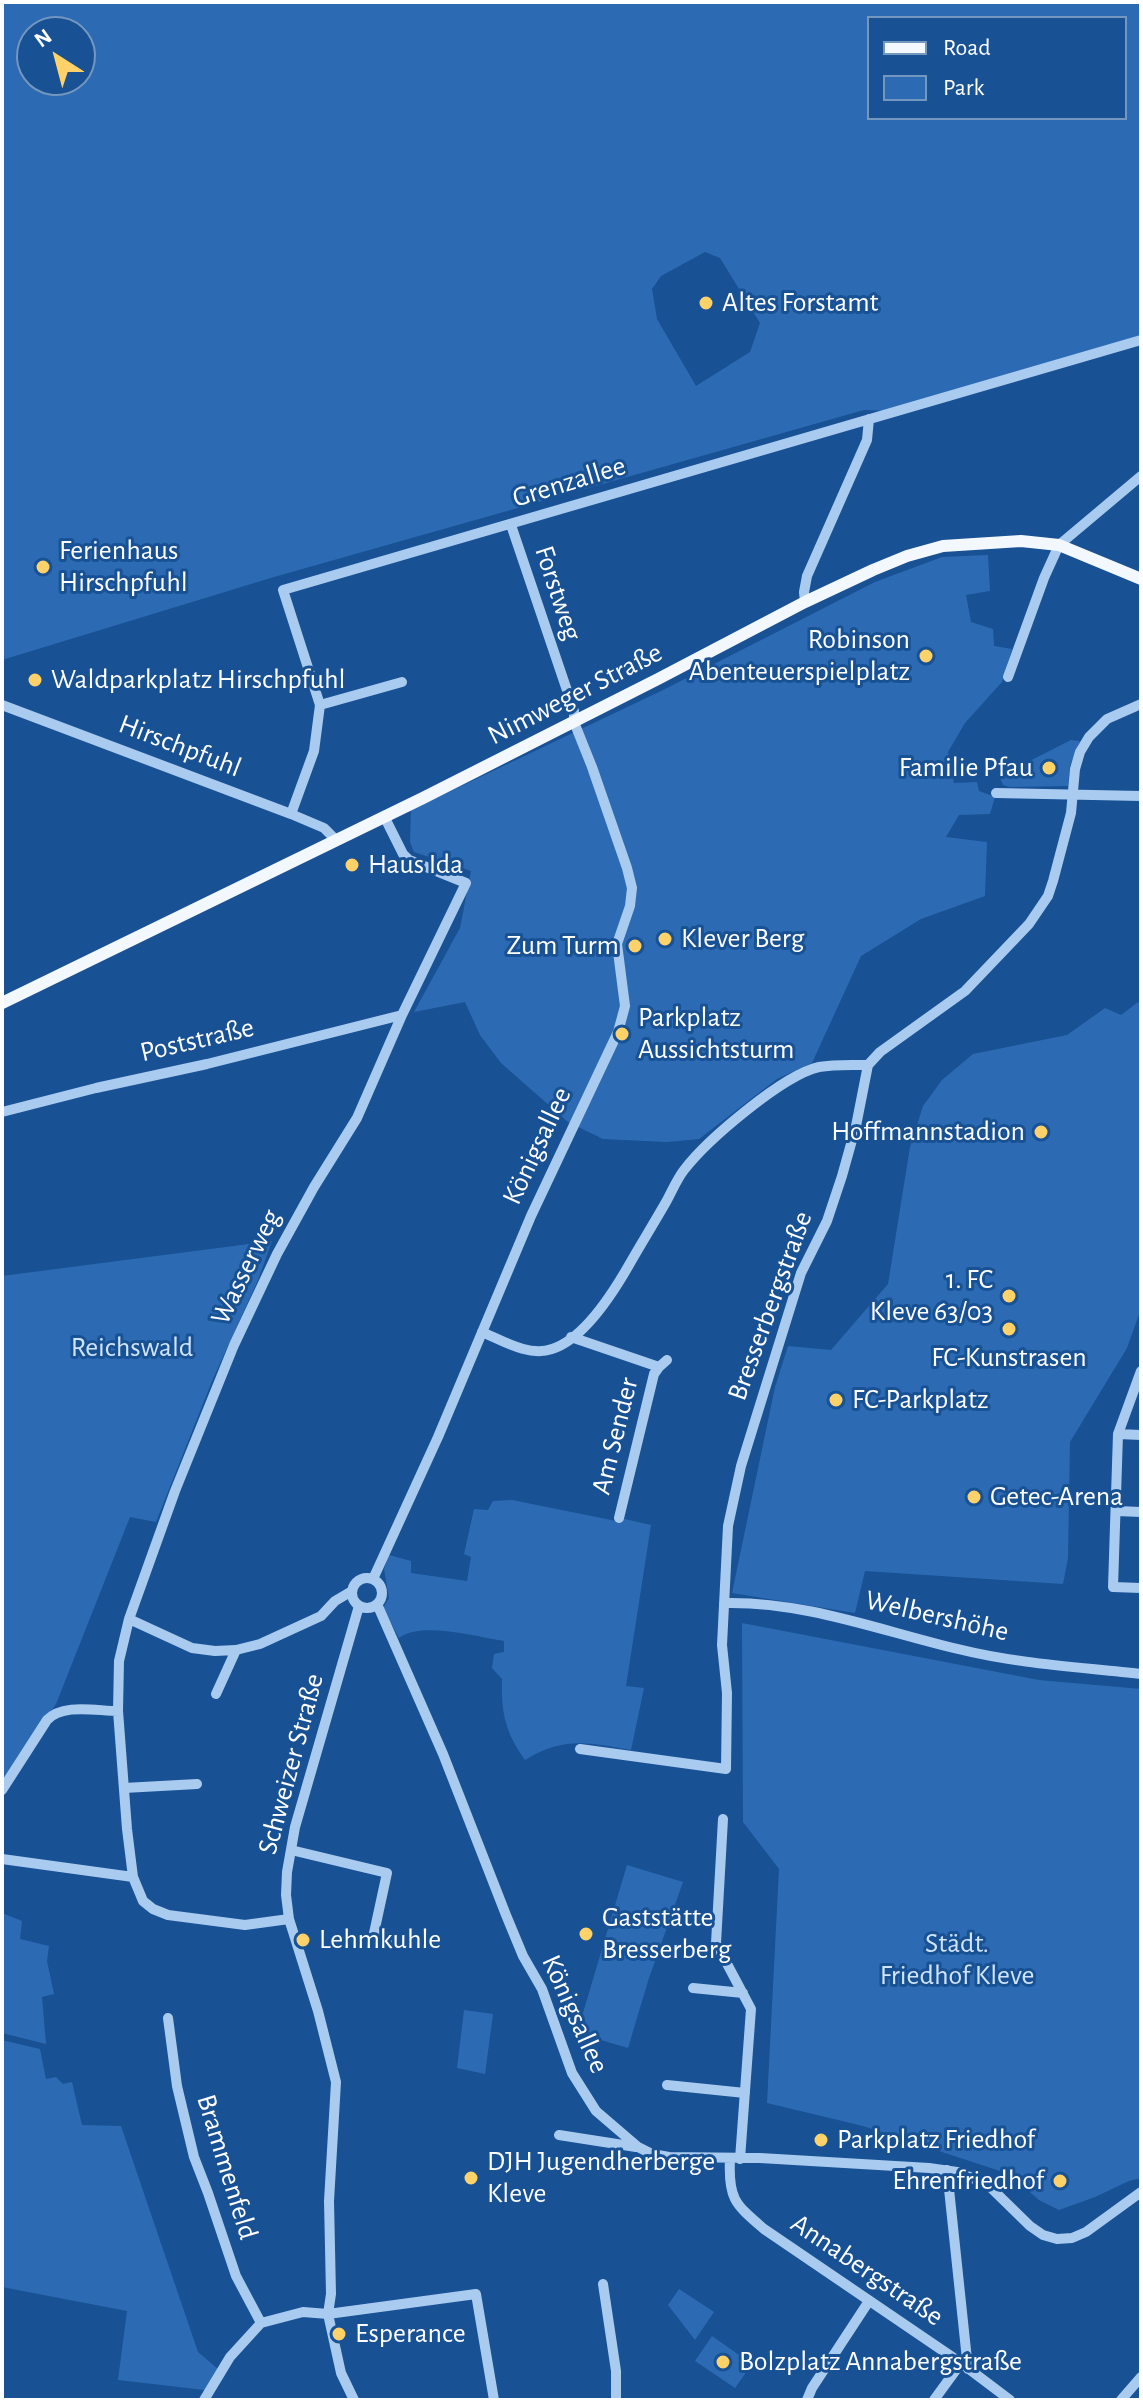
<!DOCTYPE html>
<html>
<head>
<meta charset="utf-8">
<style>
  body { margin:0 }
  #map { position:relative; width:1143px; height:2402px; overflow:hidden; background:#185194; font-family:"Alegreya Sans",sans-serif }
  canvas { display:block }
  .frame { position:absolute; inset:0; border:4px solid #fff; pointer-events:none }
  .legend { position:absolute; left:867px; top:16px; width:260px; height:104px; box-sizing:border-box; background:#185194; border:2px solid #7497bf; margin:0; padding:10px 14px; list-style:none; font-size:24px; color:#fff }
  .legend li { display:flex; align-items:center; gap:16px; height:40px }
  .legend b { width:40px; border:2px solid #7497bf }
  .north { position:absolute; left:16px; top:16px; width:80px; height:80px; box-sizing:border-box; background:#185194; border:2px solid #7497bf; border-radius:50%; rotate:324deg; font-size:22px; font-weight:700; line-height:32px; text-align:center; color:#fff }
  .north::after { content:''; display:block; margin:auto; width:28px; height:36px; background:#ffd169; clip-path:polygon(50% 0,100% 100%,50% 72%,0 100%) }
</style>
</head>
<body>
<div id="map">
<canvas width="1143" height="2402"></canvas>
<div class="frame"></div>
<ul class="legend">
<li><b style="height:10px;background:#f3f8ff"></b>Road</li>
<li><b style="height:22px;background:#2c6bb3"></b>Park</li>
</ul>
<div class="north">N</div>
</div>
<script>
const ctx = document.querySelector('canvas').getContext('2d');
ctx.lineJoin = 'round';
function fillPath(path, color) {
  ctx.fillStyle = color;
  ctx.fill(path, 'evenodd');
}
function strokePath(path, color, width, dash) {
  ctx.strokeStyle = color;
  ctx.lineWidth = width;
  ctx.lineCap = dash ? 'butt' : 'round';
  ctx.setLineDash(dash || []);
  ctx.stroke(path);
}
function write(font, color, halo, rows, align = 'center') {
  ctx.font = font + ' "Alegreya Sans",sans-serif';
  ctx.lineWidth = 6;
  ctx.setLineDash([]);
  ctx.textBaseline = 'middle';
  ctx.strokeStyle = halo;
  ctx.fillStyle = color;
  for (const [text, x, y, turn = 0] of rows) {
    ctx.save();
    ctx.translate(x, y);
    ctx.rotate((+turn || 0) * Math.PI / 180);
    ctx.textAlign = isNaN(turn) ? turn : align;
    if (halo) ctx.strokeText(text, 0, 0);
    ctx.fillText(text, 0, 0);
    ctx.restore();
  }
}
fillPath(new Path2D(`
  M2,2H1141V335L896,411L864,410L274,577L2,660ZM869,18H1125V118H869ZM32,32H80V80H32ZM705,252L720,258L760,323L750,352L696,386L657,319L652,289L661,276Z
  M988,555L990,591L966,595L971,622L993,629L994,646L1012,649L1002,682L965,723L948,752L954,783L977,782L979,791L995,797L990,814L959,815L946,837L987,842L985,896L921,919L861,956L812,1063L777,1079L699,1139L667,1142L603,1139L568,1122L501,1063L480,1035L465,1002L414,1012L460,928L471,871L414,852L410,842L411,810L663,690L875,582L942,557Z
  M1071,740L1080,741L1070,765L1068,786L1010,787L1003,785L1000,778L1004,774Z
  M1138,1002L1141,1005V1309L1127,1348L1070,1442L1068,1558L1063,1584L865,1571L855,1613L732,1593L775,1387L788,1346L831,1350L888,1284L910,1147L923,1106L942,1080L973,1054L1067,1035L1105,1008L1121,1015Z
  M272,1241L258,1280L212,1381L156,1522L130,1517L56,1704L2,1782V1276Z
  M512,1500L616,1521L625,1519L651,1525L626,1686L644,1688L631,1750C588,1743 565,1736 525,1760C505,1732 501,1712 502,1679L492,1668L494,1654L504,1652V1641C477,1637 421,1621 399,1638L383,1608L389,1598L384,1569L389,1555L411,1561V1573L467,1581L471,1557L464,1554L474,1509L488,1510L493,1501Z
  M742,1623L1039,1680L1141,1689V2178L1129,2181L1095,2197L1059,2210L1039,2200L1009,2174L863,2126L767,2103L779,1869L743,1822Z
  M627,1865L683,1882L649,1978L628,2048L577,2033Z
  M2,1913L22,1921L20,1939L49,1946L47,1961L54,1994L42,1997L46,2044L2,2033Z
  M464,2010L493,2014L485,2074L457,2068Z
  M2,2040L40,2049L46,2079L56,2077L63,2084L72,2082L82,2125L121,2126L198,2352L218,2369L205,2390L118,2380L127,2311L2,2287Z
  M679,2289L714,2312L695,2340L668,2305Z
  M712,2336L752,2364L735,2388L695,2361Z`), '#2c6bb3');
strokePath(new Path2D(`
  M805,602L804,592L807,576L867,440L869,419
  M1008,677L1044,578L1059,545L1141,476
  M2,705L291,814L324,828L336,840
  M320,705L402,682
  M996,793L1141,796
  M291,814L314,751L320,705L283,590L1141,340
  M2,1112L96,1088L207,1064L402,1015
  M482,1332C503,1341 529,1357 552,1349C584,1339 613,1293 629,1265C641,1244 654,1223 666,1202C672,1191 677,1179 684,1170C707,1140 783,1075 819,1067C835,1064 852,1065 868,1065
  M571,1337L659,1367L667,1360
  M1141,1371L1118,1434L1113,1587L1141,1588
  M1118,1434L1141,1435
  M1117,1511L1141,1512
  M619,1518L654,1374L659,1367
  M352 1593a15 15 0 1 1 30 0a15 15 0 1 1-30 0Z
  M373,1579L438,1437L531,1216L618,1032L625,1006L617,944L630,906L632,888L627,868L592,767L574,722V711L511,525
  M724,1603C805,1601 881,1631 958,1649C1018,1664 1080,1667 1141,1674
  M377,1604L443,1754L506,1915L523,1956L542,1989L572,2073L596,2111L638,2147L652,2154L669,2157L760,2158L929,2168L957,2172L987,2184L1030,2226L1043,2235L1057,2239L1072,2238L1086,2232L1141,2192
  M129,1619L192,1648L215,1651L236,1650L260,1644L321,1616L335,1601L352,1591
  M216,1694L236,1650
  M580,1749L726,1769L727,1693L722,1645L728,1526L741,1466L801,1273L827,1221L842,1176L856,1126L868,1065L880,1052L965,991L1029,924L1048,896L1053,881L1071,813L1075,769L1080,752L1089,737L1107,719L1141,704
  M124,1788L197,1784
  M2,1790L47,1720C63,1703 96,1711 118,1711
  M723,1819L716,1943L751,2009L740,2159
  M291,1850L387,1873L374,1933L393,1940L434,1944
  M2,1859L133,1877L143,1901L153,1909L168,1915L245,1925L289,1919
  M133,1877L127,1829L118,1711L119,1661L129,1619L175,1491L234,1345L277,1254L314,1187L357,1118L402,1015L466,883L409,860L403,854L384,816
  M693,1988L743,1993
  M168,2018L177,2086L194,2157L208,2193L236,2276L261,2323
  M667,2085L745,2093
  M559,2135L636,2147
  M730,2159C728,2199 735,2204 764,2229L961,2363L1010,2400
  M947,2170L968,2369
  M603,2284L616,2371V2400
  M204,2400L230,2357L261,2323L303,2312L328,2314L476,2294L494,2400
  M354,2400L341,2373L328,2314L331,2294L329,2201L336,2082L318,2011L289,1919L286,1895L287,1872L295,1827L359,1606
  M807,2400L812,2388L869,2301
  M934,2400L961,2363
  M1121,2400L1141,2377`), '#a9cbf0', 10);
strokePath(new Path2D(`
  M2,1003L423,798L658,679L805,602L873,570L907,556L943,546L1021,541L1059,545L1141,579`), '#f3f8ff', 12);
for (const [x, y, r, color] of [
  [706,303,8,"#ffd169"],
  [43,567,8,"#ffd169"],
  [926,656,8,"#ffd169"],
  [35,680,8,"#ffd169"],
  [1049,768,8,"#ffd169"],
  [352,865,8,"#ffd169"],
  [665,939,8,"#ffd169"],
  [635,946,8,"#ffd169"],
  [622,1034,8,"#ffd169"],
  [1041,1132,8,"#ffd169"],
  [1009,1296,8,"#ffd169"],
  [1009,1329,8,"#ffd169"],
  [836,1400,8,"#ffd169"],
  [974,1497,8,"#ffd169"],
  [586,1934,8,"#ffd169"],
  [303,1940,8,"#ffd169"],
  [821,2140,8,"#ffd169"],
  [471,2178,8,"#ffd169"],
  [1060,2181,8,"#ffd169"],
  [339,2334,8,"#ffd169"],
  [723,2362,8,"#ffd169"]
]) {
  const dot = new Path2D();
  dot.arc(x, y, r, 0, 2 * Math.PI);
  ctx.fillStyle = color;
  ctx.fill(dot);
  strokePath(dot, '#185194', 3);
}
write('28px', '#fff', '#185194', [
  ["Altes Forstamt",722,303],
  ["Ferienhaus",59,551],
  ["Hirschpfuhl",59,583],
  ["Robinson",910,640,"right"],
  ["Abenteuerspielplatz",910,672,"right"],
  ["Waldparkplatz Hirschpfuhl",51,680],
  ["Familie Pfau",1033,768,"right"],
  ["Haus Ida",368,865],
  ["Klever Berg",681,939],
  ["Zum Turm",619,946,"right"],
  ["Parkplatz",638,1018],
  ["Aussichtsturm",638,1050],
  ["Hoffmannstadion",1025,1132,"right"],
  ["1. FC",993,1280,"right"],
  ["Kleve 63/03",993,1312,"right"],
  ["FC-Kunstrasen",1009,1358,"center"],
  ["FC-Parkplatz",852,1400],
  ["Getec-Arena",990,1497],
  ["Gaststätte",602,1918],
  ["Bresserberg",602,1950],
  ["Lehmkuhle",319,1940],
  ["Parkplatz Friedhof",837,2140],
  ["DJH Jugendherberge",487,2162],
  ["Kleve",487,2194],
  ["Ehrenfriedhof",1044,2181,"right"],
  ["Esperance",355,2334],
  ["Bolzplatz Annabergstraße",739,2362]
], 'left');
write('28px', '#fff', '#185194', [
  ["Grenzallee",569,482,-17],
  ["Forstweg",558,593,72],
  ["Nimweger Straße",575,694,-27],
  ["Hirschpfuhl",180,746,21],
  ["Poststraße",197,1040,-13],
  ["Königsallee",537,1146,-65],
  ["Wasserweg",246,1267,-64],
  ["Bresserbergstraße",770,1306,-70],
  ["Am Sender",615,1436,-76],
  ["Welbershöhe",937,1616,13],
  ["Schweizer Straße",291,1764,-75],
  ["Königsallee",575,2014,66],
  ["Brammenfeld",227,2167,73],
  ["Annabergstraße",867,2270,34]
]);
write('28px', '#d0e5fb', '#185194', [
  ["Reichswald",132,1348],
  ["Städt.",957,1944],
  ["Friedhof Kleve",957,1976]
]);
</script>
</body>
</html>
